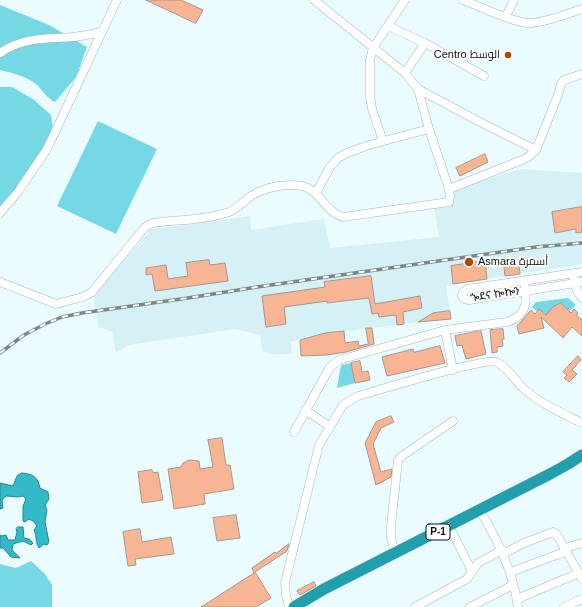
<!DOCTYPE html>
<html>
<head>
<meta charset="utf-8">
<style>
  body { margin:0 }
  canvas { display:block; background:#eafcff }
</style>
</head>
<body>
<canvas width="582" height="607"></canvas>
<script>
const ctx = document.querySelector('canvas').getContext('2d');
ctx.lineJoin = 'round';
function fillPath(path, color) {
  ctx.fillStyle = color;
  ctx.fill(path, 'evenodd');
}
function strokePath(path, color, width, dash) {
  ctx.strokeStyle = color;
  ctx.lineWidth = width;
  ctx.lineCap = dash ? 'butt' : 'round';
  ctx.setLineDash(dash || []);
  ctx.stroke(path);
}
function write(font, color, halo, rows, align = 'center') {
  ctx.font = font + ' Arial,Cairo,"Noto Sans Ethiopic",sans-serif';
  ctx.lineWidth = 4;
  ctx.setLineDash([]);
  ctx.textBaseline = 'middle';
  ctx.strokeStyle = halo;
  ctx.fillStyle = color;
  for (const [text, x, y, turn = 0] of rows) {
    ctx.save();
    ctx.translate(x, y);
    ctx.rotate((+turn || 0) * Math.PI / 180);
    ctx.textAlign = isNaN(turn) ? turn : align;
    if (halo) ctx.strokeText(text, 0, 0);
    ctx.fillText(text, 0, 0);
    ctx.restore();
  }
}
fillPath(new Path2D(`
  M521,169L582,173V264L446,285L451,319L418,322L309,336L291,342L292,354H270L262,351L260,335L235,329L129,345L116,352L112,331L98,327L93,294L148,233V230L250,216L251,230L324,219L330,248L439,237L434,207L451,205L455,191L460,187Z`), '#d6f1f5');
fillPath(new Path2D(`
  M0,5L49,25L87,47L76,77L55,102C46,98 43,90 36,84C25,76 13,73 0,70Z
  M0,87H12L33,99L51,115L53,128L48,144L20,188L0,209Z
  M98,121L157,149L116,234L57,206Z
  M568,298L576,305L569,311L546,315L539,309L537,311L532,307L536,302Z
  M351,363L355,383L337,388L341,365Z
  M31,561L45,574L52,585V607H0V564L16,568Z`), '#77d8e5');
const water = new Path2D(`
  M22,473C33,474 38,477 40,488L48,492L49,499L45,505L47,510L45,522L49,542L47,545L44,544L39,548C35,542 37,536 34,530L37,526L33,521L29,519L25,522L23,521V506L26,499L23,496L18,497L6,496L2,500L3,508L0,509V483L13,486L17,476Z
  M18,527H23L24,538L29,539L33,543L31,545L23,541L13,544L12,550L20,558L11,557L3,548H0V535L2,536L6,535L8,540H15L17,532L16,529Z`);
fillPath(water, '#34b9c9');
strokePath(water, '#288792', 1);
const building = new Path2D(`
  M146,0H181L203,10L196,23Z
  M485,154L488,162L460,176L456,168Z
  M582,207V232L576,233V229L555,233L552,212Z
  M209,260L210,265L225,263L228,281L155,291L152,274L146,275V268L166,265L168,279L188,276L186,263Z
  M485,261L487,279L453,284L451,266Z
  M519,265L520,274L505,276L504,267Z
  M371,276L375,304L420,296L422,308L403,312L404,324L397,325L396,315L379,317L378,313L372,314L369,298L327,303V301L284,307L286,324L266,327L262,296L325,287L324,282Z
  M561,303L571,313L574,309L578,313L576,315L582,320V336L572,327L563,338L541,317L544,328L519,334L517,326L531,310L535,314L539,309L546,315L553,307Z
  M450,311L451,319L418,322L433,313Z
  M366,328H372L374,344L346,352L327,355L301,356L300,340L325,333L344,331L345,343L358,341L359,346L368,344Z
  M503,329L504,339H502L503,346L497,347V352L492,353L490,330Z
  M481,331L486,354L466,359L462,345L457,346L455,336Z
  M440,346L445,363L387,376L382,357L413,349L414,352Z
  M578,356L581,360L572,370L577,374L569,382L564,378L567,375L563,372Z
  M360,361L362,372L368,371L370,380L355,383L351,363Z
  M391,416L394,422L381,428L373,444L381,472L392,469L391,477L376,485L365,443L376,422Z
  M222,438L226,465H230L234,489L204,494L205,504L174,509L168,469L181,467L183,463L189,460L199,461L200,469L213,467L208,440Z
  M152,470L153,473L158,472L163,500L142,503L138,472Z
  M236,515L240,538L217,541L213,518Z
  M140,529L142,542L171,537L174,554L135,559L136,565L128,566L123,532Z
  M289,544L287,551L255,572L271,598L256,607H201L254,573L252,568L275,552L276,553Z
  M314,582L316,586L300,595L297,591Z`);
fillPath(building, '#f7b593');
strokePath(building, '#a69791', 1);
const minor = new Path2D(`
  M314,0L405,73L418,89L478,121L536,150L558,95L561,84L564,80L582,74
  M463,0C479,6 516,24 531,23C548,22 566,14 582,9
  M506,16L514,0
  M388,26L425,43L484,76
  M0,53C22,37 48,39 73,37C83,36 92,34 101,32
  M405,73L425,43
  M418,89L429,129L449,189L522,160L528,157L536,150
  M383,141L372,109L370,96V60L373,48L405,0
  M316,193L330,167L338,158L347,153L369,145L429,129
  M0,213L18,192L47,149L117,0
  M582,272L467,289L463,292L462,296L464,299L469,300L582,282
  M574,279L577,291L582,298
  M0,282L56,304L83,297L92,292L145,227L153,223C176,220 206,220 229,212C237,209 244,201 251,196C265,187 286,183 302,186C320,190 325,212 343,217L449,202L450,195L449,189
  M445,330L453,370
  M305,410L329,426
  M294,432L330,367L339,360L445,330L507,322C529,315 527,300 524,281
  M480,510C498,542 513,570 518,607
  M449,526L472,571
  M565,548L582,543
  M395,554L391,537V526L398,460L402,456L453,421
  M503,554L524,543L553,532L557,535L582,579
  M511,572L567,551
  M517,599L579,573
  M289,607L286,595L285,583L319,445L343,405L358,396C376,391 486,357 496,362C509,368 514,380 524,389C541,404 562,413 582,423
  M415,607L467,579L478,563L502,550
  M470,607L513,585
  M564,607L582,599`);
const highway = new Path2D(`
  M294,607L324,589L550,474L568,464L582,455`);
strokePath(minor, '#a4b6b8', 9);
strokePath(highway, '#d8d9d9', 12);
strokePath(minor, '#fff', 8);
strokePath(highway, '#239ead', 11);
const rail = new Path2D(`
  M0,353L24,335L45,324L62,317L82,313L188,298L257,287L536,247L582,243`);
strokePath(rail, '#7b8789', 3.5);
strokePath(rail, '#fff', 2, [6]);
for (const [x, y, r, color] of [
  [508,55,4,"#aa4a00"],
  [469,262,5,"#aa4a00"]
]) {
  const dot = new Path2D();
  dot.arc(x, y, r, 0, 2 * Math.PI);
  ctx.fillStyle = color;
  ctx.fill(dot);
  strokePath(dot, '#fff', 1.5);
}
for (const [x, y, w] of [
  [438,532,24]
]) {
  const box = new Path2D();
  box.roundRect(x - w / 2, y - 8, w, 16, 3);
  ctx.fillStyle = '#fff';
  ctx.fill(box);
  strokePath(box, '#0c1213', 1);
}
write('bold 10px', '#0c1213', null, [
  ["P-1",438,532]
]);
write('11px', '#0c1213', '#fff', [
  ["Centro الوسط",500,55],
  ["Asmara أسمرة",478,262,"left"]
], 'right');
write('11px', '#0c1213', '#fff', [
  ["ጐደና ኰኰን",495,295,-8]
]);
</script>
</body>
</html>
